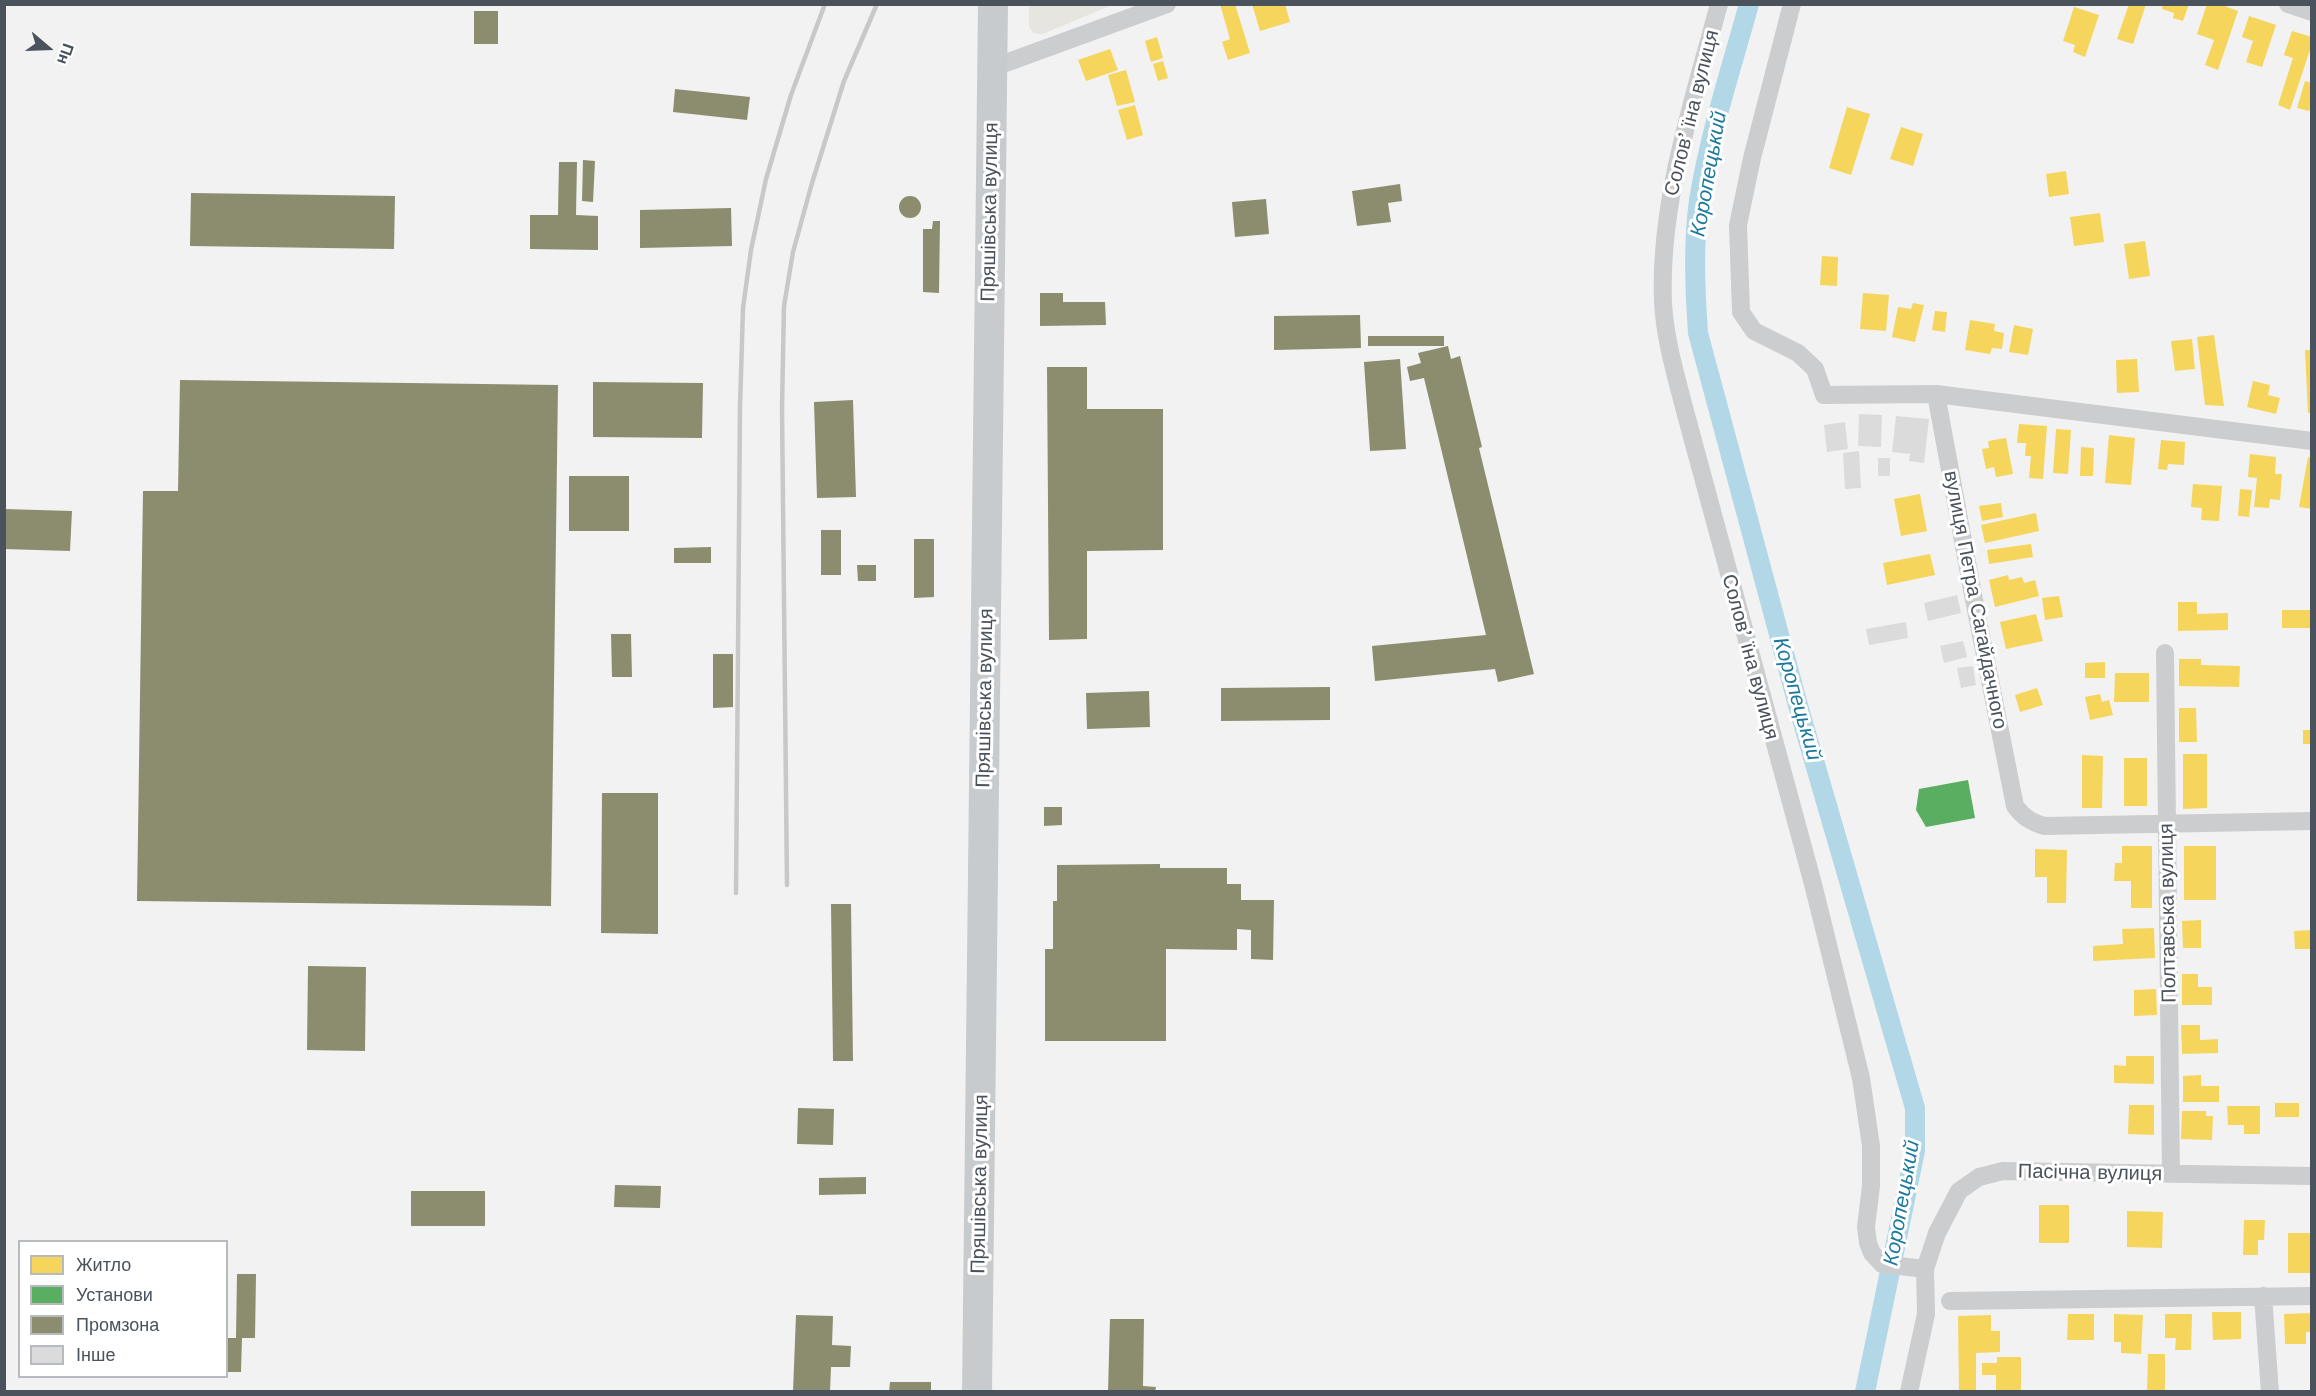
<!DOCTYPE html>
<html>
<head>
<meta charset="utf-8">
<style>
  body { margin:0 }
  #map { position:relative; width:2316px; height:1396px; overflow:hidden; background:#f2f2f2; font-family:"Work Sans",sans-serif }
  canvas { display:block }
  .frame { position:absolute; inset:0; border:6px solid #4a525c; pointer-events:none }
  .legend { position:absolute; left:18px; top:1240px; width:210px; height:138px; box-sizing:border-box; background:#fff; border:2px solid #b7babe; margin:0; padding:8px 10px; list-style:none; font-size:18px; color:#4a525c }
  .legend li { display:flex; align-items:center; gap:12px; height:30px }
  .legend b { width:30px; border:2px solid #b7babe }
  .north { position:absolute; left:18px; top:18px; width:60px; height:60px; -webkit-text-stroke:4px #fff; paint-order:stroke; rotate:109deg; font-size:16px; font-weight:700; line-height:24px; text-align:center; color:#4a525c }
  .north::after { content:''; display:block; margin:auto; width:21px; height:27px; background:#4a525c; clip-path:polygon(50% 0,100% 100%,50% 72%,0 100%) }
</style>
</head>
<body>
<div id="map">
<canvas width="2316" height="1396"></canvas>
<div class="frame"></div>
<ul class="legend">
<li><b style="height:16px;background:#f6d55c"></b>Житло</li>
<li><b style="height:16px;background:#5aae61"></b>Установи</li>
<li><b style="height:16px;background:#8c8c6e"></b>Промзона</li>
<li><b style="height:16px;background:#dbdbdc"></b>Інше</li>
</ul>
<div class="north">Пн</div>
</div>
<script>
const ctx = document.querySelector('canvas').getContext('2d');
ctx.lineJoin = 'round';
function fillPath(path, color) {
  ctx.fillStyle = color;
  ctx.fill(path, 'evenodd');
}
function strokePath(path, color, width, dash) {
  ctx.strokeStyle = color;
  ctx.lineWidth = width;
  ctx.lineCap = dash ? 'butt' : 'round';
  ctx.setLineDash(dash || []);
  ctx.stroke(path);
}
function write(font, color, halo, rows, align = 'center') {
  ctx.font = font + ' "Work Sans",sans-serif';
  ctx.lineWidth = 6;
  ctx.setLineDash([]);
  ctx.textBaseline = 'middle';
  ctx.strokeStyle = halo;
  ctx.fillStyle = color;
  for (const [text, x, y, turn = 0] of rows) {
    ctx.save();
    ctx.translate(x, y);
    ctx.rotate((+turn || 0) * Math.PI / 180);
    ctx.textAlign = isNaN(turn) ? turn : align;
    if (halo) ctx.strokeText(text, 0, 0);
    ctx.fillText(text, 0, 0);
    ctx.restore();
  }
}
fillPath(new Path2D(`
  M1029,5V4L1112,5L1043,34L1033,33L1029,26Z`), '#e6e5e0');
fillPath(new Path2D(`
  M1220,4H1235L1250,53L1228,60L1222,42L1230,39Z
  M1252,4H1285L1290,22L1260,31Z
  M2129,4H2146L2133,44L2117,39Z
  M2163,4H2189L2183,21L2173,18L2174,13L2162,9Z
  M2207,4H2219L2238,11L2218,70L2205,65L2214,40L2197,34Z
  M2074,7L2099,15L2085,57L2073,52L2075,45L2063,41Z
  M2249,16L2276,25L2262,67L2246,62L2253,41L2242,37Z
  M2292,31L2312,37V44L2290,110L2278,105L2293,58L2284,55Z
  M1157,37L1163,58L1151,62L1145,41Z
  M1110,49L1118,70L1086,81L1078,60Z
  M1163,61L1168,78L1158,81L1153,64Z
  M1126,70L1135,102L1117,106L1108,75Z
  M2305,81L2312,83V103L2309,111L2297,108Z
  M1135,105L1143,135L1127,140L1118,110Z
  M1847,107L1870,114L1851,175L1829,168Z
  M1901,127L1923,134L1913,166L1890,159Z
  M2066,171L2069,194L2049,197L2046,174Z
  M2100,213L2104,242L2074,246L2070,217Z
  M2145,241L2150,276L2129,279L2124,244Z
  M1822,256L1838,257L1837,286L1820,285Z
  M1863,293L1889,295L1886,331L1860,329Z
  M1913,303L1924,305L1915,342L1892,337L1898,307L1911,309Z
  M1935,311L1947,312L1945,332L1932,330Z
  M1970,320L1995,324L1994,331L2004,333L2002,349L1992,348L1990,354L1965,350Z
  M2014,325L2033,329L2028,355L2009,352Z
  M2214,335L2224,406L2205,405L2197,337Z
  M2192,339L2195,369L2175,371L2171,341Z
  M2305,350H2312V413H2308Z
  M2137,359L2139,392L2117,393L2116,360Z
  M2253,381L2270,385L2268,395L2280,398L2276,414L2247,407Z
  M2019,424L2047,426L2043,479L2029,478L2031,456H2025L2026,443H2017Z
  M2056,429L2071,430L2068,474L2053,473Z
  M2109,435L2135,438L2131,485L2105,483Z
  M2006,438L2013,474L1996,477L1994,467L1986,469L1982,449L1989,448L1988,441Z
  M2161,440L2185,442L2184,465L2168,464L2167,470L2158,469Z
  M2081,447L2094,448L2093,476H2080Z
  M2250,454L2276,457L2275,474H2282L2280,500L2270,499L2269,508L2254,507L2257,478L2248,477Z
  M2308,457L2312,458V509L2299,507Z
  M2193,484L2222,486L2219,521L2201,520L2202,508L2191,507Z
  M2240,489L2252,490L2249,517L2238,516Z
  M1920,494L1927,531L1901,536L1894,499Z
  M2001,503L2003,517L1982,521L1979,506Z
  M2036,513L2039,531L1985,543L1981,525Z
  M2031,544L2033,557L1989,564L1987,550Z
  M1930,554L1935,575L1887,585L1883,563Z
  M2008,575L2009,580L2022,577L2024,583L2035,580L2039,596L1995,607L1989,580Z
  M2059,596L2063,617L2045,620L2042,598Z
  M2178,602H2197V614L2228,613V630L2178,631Z
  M2282,610H2312V628H2282Z
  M2036,614L2043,641L2006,649L2000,622Z
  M2179,659H2201V665L2240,666L2239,687L2179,686Z
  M2105,662V678H2085V663Z
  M2115,673H2149V702H2114Z
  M2037,688L2043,705L2020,712L2015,695Z
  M2100,694L2102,702L2109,700L2113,715L2090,720L2085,697Z
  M2179,708H2196L2197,742H2179Z
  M2303,730H2312V744H2303Z
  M2183,754H2207V808L2183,809Z
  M2082,755L2103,756L2102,808H2082Z
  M2124,758H2147V806H2124Z
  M2122,846H2152V908H2131V881H2114L2115,863H2122Z
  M2184,846H2216V900H2184Z
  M2035,849L2067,850L2066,903H2047V877H2035Z
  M2201,920V948H2183L2182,921Z
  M2154,928L2155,958L2093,961V946L2123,944L2122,929Z
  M2312,930V949H2295L2294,931Z
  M2182,974H2198V987H2212V1005H2182Z
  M2156,989L2157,1015L2134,1016V990Z
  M2181,1025H2200V1040L2218,1039V1053L2182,1054Z
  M2126,1056H2154V1084L2114,1083V1065L2126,1066Z
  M2201,1075V1086H2219V1102H2183V1076Z
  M2275,1103H2299V1117H2275Z
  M2129,1105H2154V1135L2128,1134Z
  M2227,1106H2260V1134H2244V1125H2228Z
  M2182,1111H2206V1116H2213L2212,1140L2181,1139Z
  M2039,1205H2069V1243H2039Z
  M2127,1211L2163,1212L2162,1248L2127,1247Z
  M2244,1220H2265L2264,1240H2258V1255H2243Z
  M2288,1233H2312V1273H2288Z
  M2212,1312H2241V1339L2213,1340Z
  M2312,1313V1332H2306V1344H2285L2284,1314Z
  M2068,1314H2094V1340H2067Z
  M2114,1314L2143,1315L2141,1354L2121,1353V1342H2114Z
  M2165,1314H2192L2191,1350H2175L2176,1338H2165Z
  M1991,1315V1331H2000V1352L1976,1353V1392H1959L1958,1316Z
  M2148,1354H2165V1392H2147Z
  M1997,1357H2021V1390H1996V1375H1982V1363H1997Z`), '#f6d55c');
fillPath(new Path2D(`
  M1968,780L1975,818L1926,827L1916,810L1919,789Z`), '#5aae61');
fillPath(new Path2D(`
  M474,11H498V44H474Z
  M675,89L750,97L747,120L673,112Z
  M583,160L595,161L593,202L582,201Z
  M559,162H577L576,215L598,216V250L530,249V215H558Z
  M1400,184L1402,201L1388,203L1391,222L1357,226L1352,191Z
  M191,193L395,196L394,249L190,246Z
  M899 207a11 11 0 1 1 22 0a11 11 0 1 1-22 0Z
  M1266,199L1269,234L1235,237L1232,202Z
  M731,208L732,246L640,248V210Z
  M933,221H940L939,293L923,292V229H932Z
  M1040,293H1063V302H1105L1106,325L1040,326Z
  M1360,315L1361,348L1274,350V316Z
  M1368,336H1444V346H1368Z
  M1448,346L1451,359L1460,356L1482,447L1479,448L1534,674L1498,682L1495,669L1375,681L1372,646L1486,635L1424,378L1410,381L1407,367L1421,363L1418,353Z
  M1400,359L1406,449L1370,451L1364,362Z
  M1047,367H1087V409H1163V550L1087,551V639L1049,640Z
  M180,380L558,385L551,906L137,901L143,491H178Z
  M593,382L703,383L702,438L593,437Z
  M853,400L856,497L817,498L814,402Z
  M569,476H629V531H569Z
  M4,509L72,511L70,551L4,549Z
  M821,530H841V575H821Z
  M914,539H934V597L914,598Z
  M711,547V563H674V548Z
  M857,565H876V581H858Z
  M611,634H631L632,677H612Z
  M713,654H733V707L713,708Z
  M1330,687V720L1221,721V688Z
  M1149,691L1150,727L1087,729L1086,693Z
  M602,793H658V934L601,933Z
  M1044,807H1062V825L1044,826Z
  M1160,864V868H1227V884H1241V900H1274L1273,960L1251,959V930L1237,929V950L1166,949V1041H1045V949H1053V901H1057V865Z
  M831,904H851L853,1061H833Z
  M308,966L366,967L365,1051L307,1050Z
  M798,1108L834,1109L833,1145L797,1144Z
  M866,1177V1194L819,1195V1178Z
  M615,1185L661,1186L660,1208L614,1207Z
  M411,1191H485V1226H411Z
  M237,1274H256L255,1338H242L241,1372H226V1338H236Z
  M796,1315L833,1316L832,1345L851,1346L850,1367H831L830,1392H793Z
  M1110,1319H1144L1143,1386L1156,1387L1155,1392H1108Z
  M890,1382H931V1392H889Z`), '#8c8c6e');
strokePath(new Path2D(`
  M1749,4C1731,69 1710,133 1699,200C1693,244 1695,289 1698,333L1799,709L1915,1108V1151L1865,1392`), '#b2d8e8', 20);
fillPath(new Path2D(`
  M1859,414L1882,415L1881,447L1858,446Z
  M1896,416L1929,419L1924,463L1909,461L1910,454L1892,452Z
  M1845,422L1848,449L1827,452L1824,425Z
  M1859,451L1861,488L1845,489L1843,453Z
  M1878,458H1890V476H1878Z
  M1957,595L1961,613L1928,621L1924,603Z
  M1906,622L1908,638L1869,645L1866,629Z
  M1963,641L1967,657L1944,663L1940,646Z
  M1973,666L1976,685L1961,688L1957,668Z`), '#dbdbdc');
strokePath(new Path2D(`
  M1719,4C1693,102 1659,202 1663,303C1665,339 1676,376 1685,411L1813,884L1861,1078L1871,1146V1186L1866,1227L1868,1243L1872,1253L1882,1264L1925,1269
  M1792,4L1752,158L1738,225L1741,312L1754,331L1798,353L1815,369L1824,395L1936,394L2312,441
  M2288,4L2312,12
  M992,68L1167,4
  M1936,394L1973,595L2015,806C2023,817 2031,822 2044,826L2312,821
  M2165,653L2171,1174
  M2263,1296L2270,1392
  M1950,1301L2312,1296
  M1909,1392L1926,1314L1925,1269L1937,1233L1959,1191L1979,1177L2003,1171L2312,1176`), '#cccdcf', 18);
strokePath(new Path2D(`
  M977,1392L993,4`), '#c8cbcd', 30);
strokePath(new Path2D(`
  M787,885L782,408L784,306L793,252L812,183L844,81L877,4
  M736,893L740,407L743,308L751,250L766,179L791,95L825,4`), '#c7c8c9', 4.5);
write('20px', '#4a525c', '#fff', [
  ["Соловʼїна вулиця",1692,113,-76],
  ["Пряшівська вулиця",990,212,-89],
  ["вулиця Петра Сагайдачного",1975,600,79],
  ["Соловʼїна вулиця",1750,657,75],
  ["Пряшівська вулиця",985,698,-89],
  ["Полтавська вулиця",2168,913,-91],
  ["Пасічна вулиця",2090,1173,1],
  ["Пряшівська вулиця",980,1184,-89]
]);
write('italic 21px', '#1c799e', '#fff', [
  ["Коропецький",1709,174,-80],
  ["Коропецький",1797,699,74],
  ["Коропецький",1902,1203,-80]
]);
</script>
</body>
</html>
